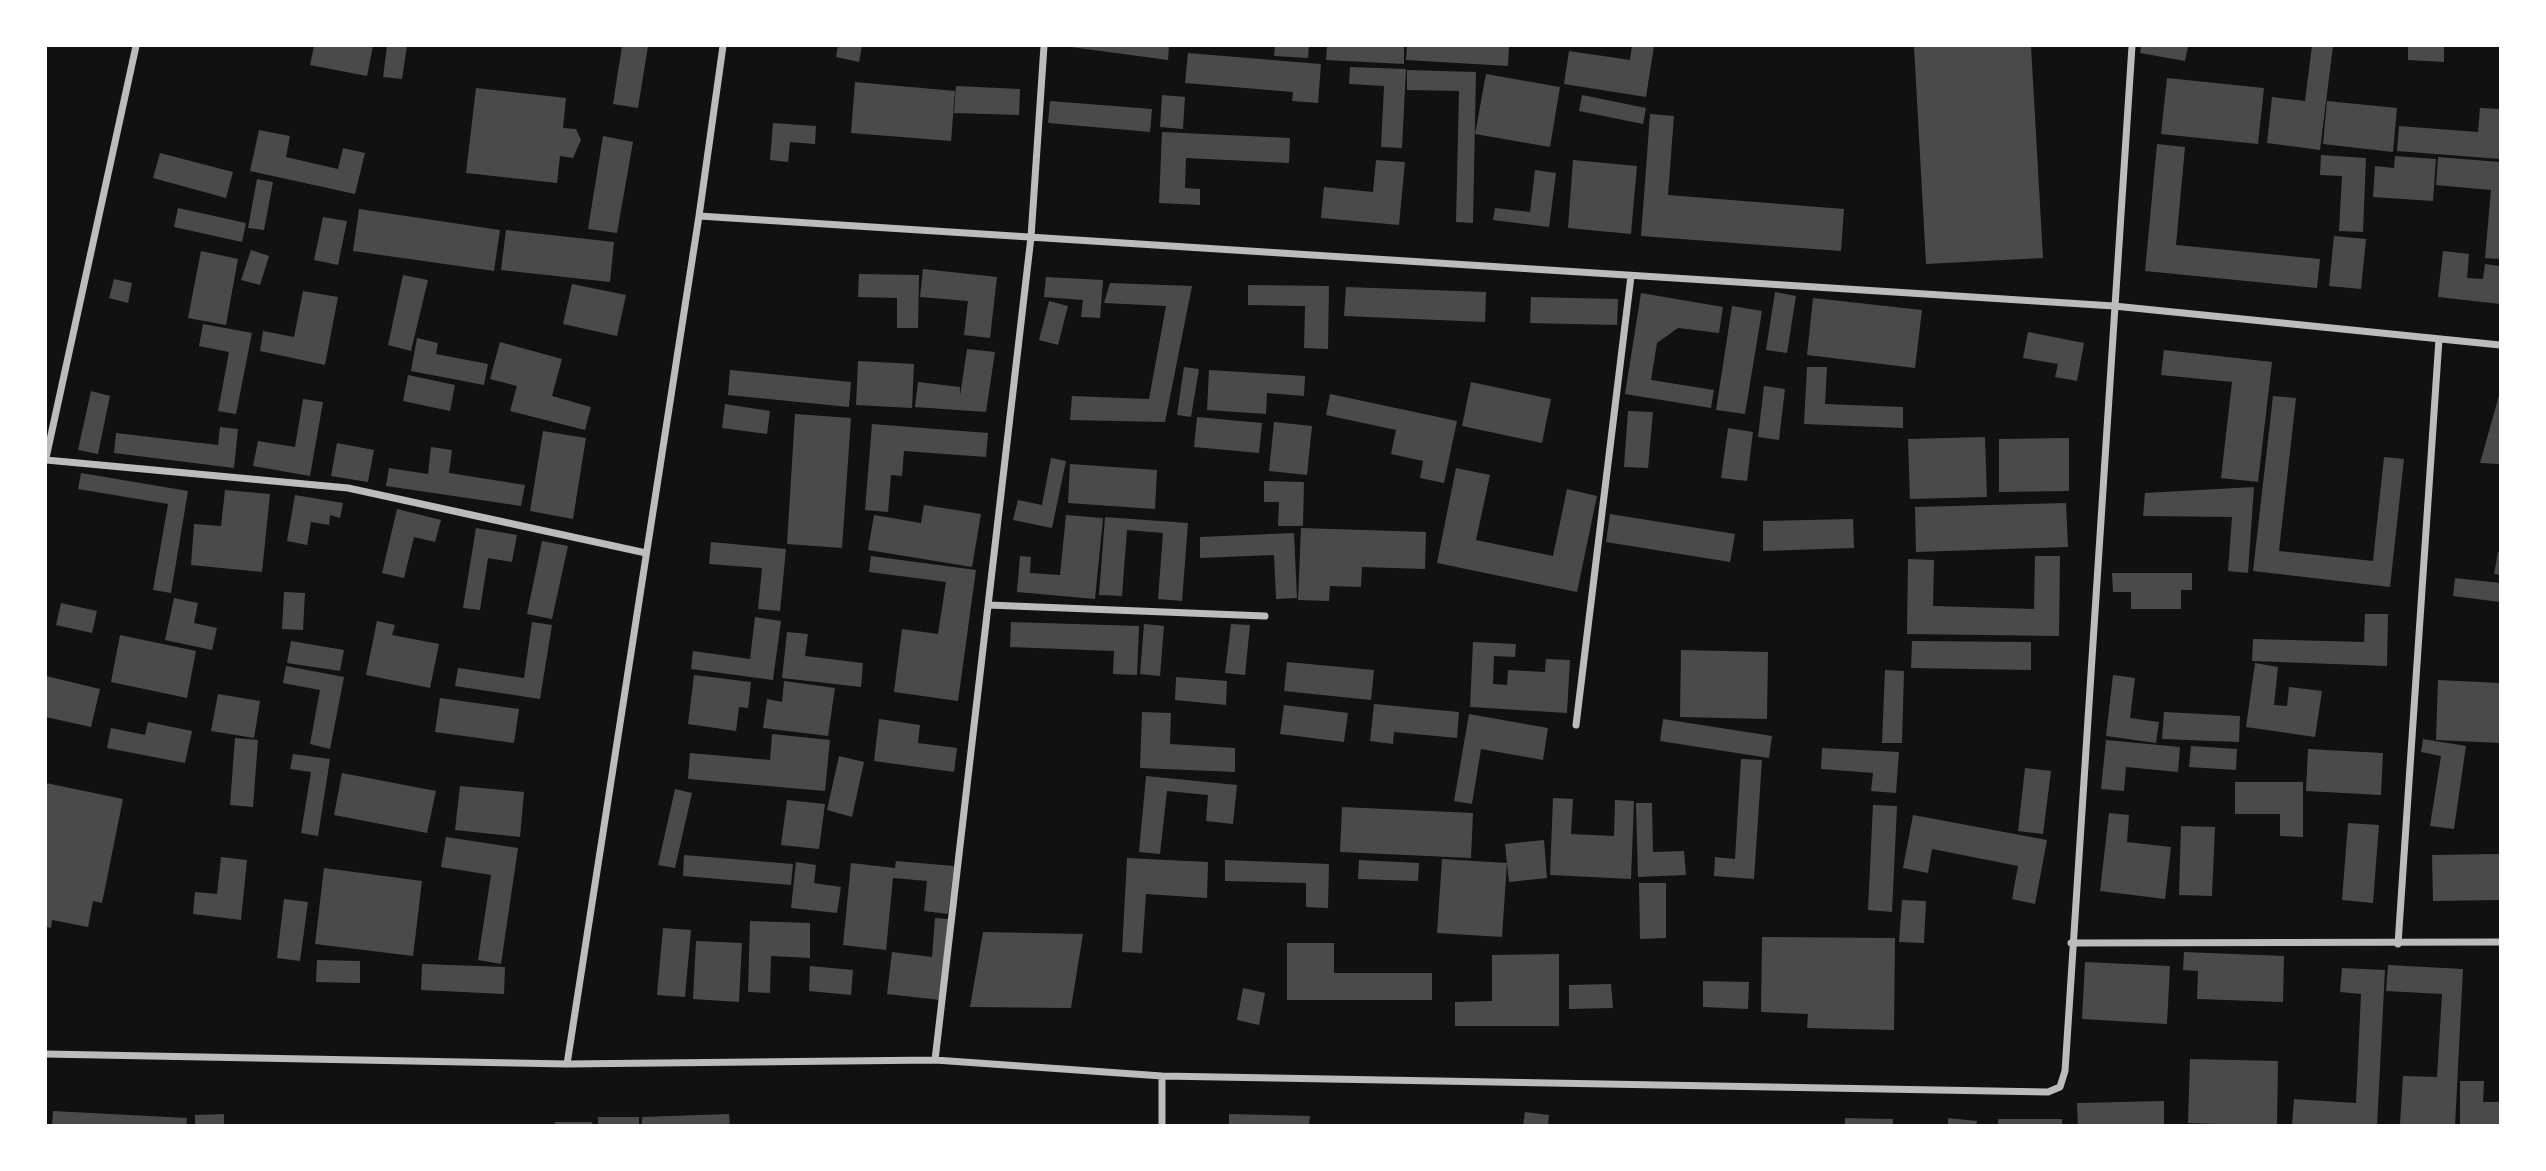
<!DOCTYPE html>
<html>
<head>
<meta charset="utf-8">
<style>
  body { margin:0 }
  #map { position:relative; width:2546px; height:1171px; overflow:hidden; background:#111; font-family:Rubik,sans-serif }
  canvas { display:block }
  .frame { position:absolute; inset:0; border:47px solid #fff; pointer-events:none }
</style>
</head>
<body>
<div id="map">
<canvas width="2546" height="1171"></canvas>
<div class="frame"></div>
</div>
<script>
const ctx = document.querySelector('canvas').getContext('2d');
ctx.lineJoin = 'round';
function fillPath(path, color) {
  ctx.fillStyle = color;
  ctx.fill(path, 'evenodd');
}
function strokePath(path, color, width, dash) {
  ctx.strokeStyle = color;
  ctx.lineWidth = width;
  ctx.lineCap = dash ? 'butt' : 'round';
  ctx.setLineDash(dash || []);
  ctx.stroke(path);
}
fillPath(new Path2D(`
  M314,46H373L367,76L310,65Z
  M387,46H407L402,79L383,77Z
  M622,46H648L638,108L613,104Z
  M838,46H862L859,62L836,57Z
  M1063,46H1169L1168,60Z
  M1275,46H1309L1308,58L1274,56Z
  M1327,46H1404V64L1326,60Z
  M1407,46H1509L1508,66L1406,60Z
  M1632,46H1654L1646,97L1564,84L1569,51L1630,60Z
  M1914,46H2031L2043,258L1926,264Z
  M2141,46H2188L2185,61L2140,53Z
  M2312,46H2333L2320,150L2267,143L2272,97L2305,101Z
  M2408,46H2444V62L2408,60Z
  M1188,53L1321,64L1318,103L1292,101L1293,92L1185,83Z
  M1350,67L1406,69L1402,148L1381,147L1384,86L1349,84Z
  M1407,70L1476,72L1473,223L1456,222L1459,91L1407,90Z
  M1486,74L1560,87L1550,147L1475,134Z
  M2167,78L2264,88L2258,144L2161,134Z
  M855,82L955,91L951,141L851,133Z
  M956,86L1020,89L1019,115L954,113Z
  M476,88L566,98L563,128L576,129L581,140L573,158L560,156L557,183L466,173Z
  M1162,95L1185,97L1183,129L1160,127Z
  M1582,95L1646,108L1643,124L1579,111Z
  M1050,101L1152,109L1150,132L1048,123Z
  M2327,101L2397,108L2393,152L2323,144Z
  M2480,108L2500,109V159L2397,151L2399,126L2478,132Z
  M1650,114L1674,116L1668,195L1844,209L1841,251L1641,236Z
  M773,123L816,126L815,144L790,142L788,162L770,160Z
  M259,130L290,136L286,157L338,169L343,148L365,153L355,194L250,171Z
  M1162,132L1290,138L1289,163L1186,158L1185,188L1200,189V205L1159,203Z
  M603,136L633,142L617,233L588,229Z
  M2157,144L2185,147L2176,245L2320,259L2317,288L2145,271Z
  M160,153L233,172L226,198L153,178Z
  M2321,155L2366,158L2363,232L2339,231L2342,176L2320,175Z
  M2395,156L2436,159L2433,201L2373,197L2375,166L2394,168Z
  M2438,157L2500,162V259L2485,258L2491,190L2436,185Z
  M1376,160L1405,162L1399,225L1321,218L1324,187L1373,192Z
  M1573,160L1637,166L1631,234L1568,228Z
  M1535,170L1556,173L1549,227L1493,220L1495,208L1530,212Z
  M257,179L273,182L264,230L248,228Z
  M178,208L246,223L242,242L174,227Z
  M359,209L500,230L494,271L353,251Z
  M323,217L347,221L338,265L314,260Z
  M506,230L614,242L610,282L501,270Z
  M2334,236L2366,239L2361,289L2329,286Z
  M251,250L269,256L260,285L241,280Z
  M201,251L238,259L226,325L188,318Z
  M2443,251L2469,254L2467,278L2483,279L2485,264L2500,266V304L2438,297Z
  M923,269L997,277L990,338L964,335L968,301L920,297Z
  M859,274L919,275L918,328H897V298L858,297Z
  M403,275L428,280L411,351L388,345Z
  M1046,277L1103,280L1100,318L1081,317L1083,300L1044,297Z
  M114,279L132,283L128,303L109,298Z
  M1110,283L1192,286L1165,422L1070,420L1072,396L1149,399L1166,306L1104,303Z
  M572,284L626,295L617,336L563,324Z
  M1248,285L1329,286L1328,349L1304,348L1305,306L1248,305Z
  M1346,287L1486,292L1485,322L1344,316Z
  M303,291L338,297L325,365L260,351L263,331L294,337Z
  M1775,292L1796,296L1787,353L1766,350Z
  M1641,293L1723,307L1719,333L1678,328L1657,343L1651,380L1714,390L1711,408L1625,394Z
  M1531,297L1618,299L1617,325L1530,323Z
  M1813,298L1922,310L1915,368L1807,355Z
  M1049,301L1068,306L1058,345L1039,340Z
  M1732,306L1762,311L1745,414L1716,410Z
  M203,324L252,333L236,414L218,411L229,352L199,346Z
  M2028,332L2084,343L2077,381L2055,377L2058,364L2023,358Z
  M417,338L438,343L436,354L488,364L484,385L411,371Z
  M500,342L562,359L552,396L591,407L585,430L510,411L517,386L490,379Z
  M967,349L995,352L986,412L915,407L918,382L960,387V396Z
  M2164,350L2272,362L2258,482L2221,478L2232,382L2161,375Z
  M858,361L914,364L912,408L856,405Z
  M1184,367L1199,369L1191,417L1177,415Z
  M1807,367H1827L1825,404L1903,407V428L1804,424Z
  M730,370L851,382L849,407L728,395Z
  M1209,370L1305,376L1304,396L1267,393L1266,414L1207,410Z
  M408,375L455,385L450,411L403,401Z
  M1471,382L1551,399L1542,443L1462,426Z
  M1764,386L1785,389L1779,440L1758,437Z
  M91,391L110,396L98,454L78,450Z
  M2500,392V464L2480,463Z
  M1330,394L1457,421L1444,483L1420,478L1423,461L1391,454L1396,430L1326,415Z
  M2273,396L2296,398L2279,551L2373,561L2384,457L2404,459L2390,587L2253,571Z
  M303,399L323,402L310,476L253,466L258,441L295,447Z
  M725,404L770,411L767,434L722,428Z
  M1628,411L1653,412L1648,468L1624,467Z
  M795,414L851,418L842,548L787,544Z
  M1197,417L1262,423L1259,453L1194,447Z
  M1274,422L1312,426L1307,475L1269,471Z
  M872,424L988,433L986,457L904,451L902,476L891,475L888,512L865,510Z
  M220,427L238,429L234,468L114,453L116,433L218,445Z
  M1728,428L1753,432L1747,481L1721,478Z
  M543,431L586,438L573,519L530,511Z
  M1985,437L1987,497L1910,499L1908,439Z
  M2069,438V491L1999,492V439Z
  M337,443L374,450L368,482L331,476Z
  M431,447L452,450L449,473L525,485L521,506L386,486L389,468L428,474Z
  M1051,458L1066,461L1052,528L1013,520L1018,500L1042,505Z
  M1070,464L1157,470L1155,509L1068,503Z
  M1456,468L1490,475L1476,540L1553,556L1567,489L1597,496L1577,592L1437,563Z
  M81,473L188,491L171,593L153,590L168,504L78,489Z
  M1264,481L1304,482L1303,526H1278L1279,502H1264Z
  M2254,487L2248,573L2228,571L2232,517L2143,516L2145,493Z
  M225,490L270,494L262,572L191,565L194,524L221,526Z
  M295,495L343,503L340,518L330,515L329,525L311,522L307,545L287,541Z
  M2066,503L2068,547L1916,552L1915,507Z
  M924,505L981,514L972,567L868,550L874,515L921,523Z
  M397,509L441,520L435,542L414,537L404,578L382,573Z
  M1610,514L1735,534L1730,562L1606,542Z
  M1066,515L1103,518L1095,599L1017,592L1020,556L1031,557L1030,573L1060,575Z
  M1105,517L1188,523L1182,601L1158,599L1163,533L1127,530L1122,596L1099,595Z
  M1853,519L1854,548L1763,551V521Z
  M476,528L517,535L512,562L488,558L480,610L463,608Z
  M1301,528L1426,532L1425,569L1362,567L1361,587L1330,586L1329,601L1298,600Z
  M1294,533L1297,598L1276,599L1274,555L1200,558V537Z
  M542,541L568,546L552,619L527,614Z
  M711,542L786,549L780,611L758,609L762,568L709,564Z
  M2498,552H2500V575L2494,574Z
  M871,556L976,570L958,701L894,692L902,629L938,634L946,582L869,572Z
  M2035,556H2060L2059,636L1907,634L1908,559L1934,560L1933,606L2034,609Z
  M2112,573H2192V590H2181V609H2131V592H2113Z
  M2455,578L2500,583V602L2453,596Z
  M284,592L305,593L303,630L282,629Z
  M174,598L198,603L194,623L217,628L212,650L165,640Z
  M61,603L97,611L92,633L56,625Z
  M2365,614H2388L2387,666L2252,661L2253,639L2364,642Z
  M755,617L781,621L773,680L691,669L693,651L750,659Z
  M377,621L395,625L392,635L439,644L430,688L366,675Z
  M532,622L552,625L540,699L455,686L458,668L524,678Z
  M1011,622L1139,626L1137,675L1113,674L1114,651L1010,647Z
  M1144,624L1164,626L1160,676L1140,674Z
  M1231,624L1250,625L1245,675L1225,673Z
  M787,632L808,634L805,656L863,663L861,687L782,678Z
  M120,635L196,651L187,698L111,682Z
  M291,641L344,650L340,671L287,663Z
  M1912,641L2031,642V670L1911,668Z
  M1473,642L1516,644L1515,657L1494,656L1493,684L1507,685L1508,670L1545,672L1546,659L1570,660L1567,713L1470,707Z
  M1681,650L1768,652L1767,719L1680,717Z
  M1287,662L1374,670L1371,700L1284,691Z
  M2255,663L2278,667L2274,705L2287,706L2289,687L2322,691L2315,737L2246,727Z
  M286,666L344,677L330,749L310,744L320,690L283,683Z
  M1885,670L1904,671L1902,743H1882Z
  M694,675L751,682L748,708L739,707L736,731L688,724Z
  M2113,675L2135,678L2130,718L2159,722L2156,743L2106,736Z
  M46,676L100,689L91,727L46,717Z
  M1176,677L1227,681L1226,705L1175,700Z
  M2438,680L2500,683V743L2436,740Z
  M784,681L835,688L828,736L763,728L767,699L782,702Z
  M218,694L260,701L254,738L211,731Z
  M440,698L519,709L514,743L435,732Z
  M1374,704L1459,712L1457,738L1394,732L1393,744L1370,741Z
  M1284,705L1348,713L1344,742L1280,734Z
  M1142,712L1171,713L1170,744L1235,748V772L1140,768Z
  M2164,712L2240,716L2239,742L2162,739Z
  M1469,714L1548,728L1543,760L1481,749L1472,804L1454,801Z
  M879,719L920,725L918,743L957,748L954,772L874,761Z
  M1663,719L1772,736L1769,758L1660,741Z
  M148,722L192,731L185,763L107,748L111,728L145,735Z
  M772,734L830,740L825,791L688,779L690,753L770,760Z
  M235,738L258,740L253,807L230,805Z
  M2423,739L2466,746L2454,829L2430,826L2441,756L2421,752Z
  M2106,740L2180,747L2178,772L2126,767L2124,791L2101,789Z
  M2191,746L2237,749L2236,770L2189,767Z
  M1822,748L1899,752L1896,793L1871,791L1873,773L1821,769Z
  M2308,749L2383,753L2381,795L2306,791Z
  M293,754L330,759L318,836L301,833L311,772L290,769Z
  M839,756L864,762L852,817L827,810Z
  M1741,759L1762,760L1754,879L1714,876L1715,857L1735,859Z
  M2025,768L2051,771L2043,834L2018,831Z
  M342,773L436,791L427,833L334,815Z
  M1146,776L1237,785L1233,824L1206,821L1208,795L1167,791L1160,854L1139,852Z
  M2235,782H2303V837L2280,836V814H2235Z
  M46,783L123,799L102,903L93,901L88,927L52,920L51,928L46,927Z
  M460,786L524,792L520,837L455,830Z
  M675,789L692,793L675,868L658,865Z
  M1553,798L1573,799L1571,834L1614,836L1615,800L1634,801L1631,879L1550,875Z
  M787,800L825,804L819,849L781,845Z
  M1636,803H1652L1653,852L1684,851L1686,875L1638,877Z
  M1873,805L1897,806L1892,912L1868,910Z
  M1342,807L1473,813L1471,858L1340,852Z
  M2109,813L2129,815L2127,842L2171,847L2165,899L2100,891Z
  M1913,815L2047,840L2035,904L2012,899L2018,866L1932,849L1928,873L1903,868Z
  M2348,823L2379,825L2373,903L2342,900Z
  M2181,826L2215,827L2212,896L2179,895Z
  M446,837L518,848L501,964L478,960L491,875L441,867Z
  M1544,840L1547,878L1509,882L1505,844Z
  M2500,854V900L2433,901L2432,855Z
  M684,855L793,864L791,885L683,876Z
  M221,857L247,860L241,920L193,914L195,892L217,894Z
  M1127,858L1208,862L1207,898L1146,894L1142,953L1122,952Z
  M1442,859L1507,863L1502,937L1437,933Z
  M1225,860L1329,864L1328,908L1306,907V883L1225,881Z
  M1359,860L1419,863L1418,881L1358,879Z
  M896,861L954,866L948,914L924,911L927,881L893,878L886,950L843,945L851,863L895,868Z
  M796,862L816,865L814,883L841,887L837,913L791,908Z
  M324,868L422,881L413,956L315,944Z
  M1639,883H1666V938L1640,939Z
  M284,899L308,902L300,961L277,958Z
  M1902,900L1926,901L1924,943L1899,942Z
  M935,918L948,919L940,1000L887,994L892,952L932,957Z
  M750,921L810,923V958L771,956L770,993L748,992Z
  M663,928L691,930L685,997L657,995Z
  M983,932L1083,934L1071,1008L970,1007Z
  M1762,937L1895,938L1894,1030L1807,1028L1808,1014L1761,1012Z
  M696,941L742,943L739,1002L693,999Z
  M1287,943H1334V973H1432V1000H1287Z
  M2184,952L2284,956L2283,1002L2197,999L2198,971L2183,970Z
  M1559,954V1026H1455V1002L1492,1001V955Z
  M317,960L360,961V983L316,982Z
  M2085,962L2170,966L2167,1024L2082,1019Z
  M422,964L505,967L504,994L421,990Z
  M2388,965L2463,969L2455,1126L2400,1124L2403,1076L2437,1077L2442,994L2386,991Z
  M810,966L853,970L851,995L809,991Z
  M2342,968L2385,970L2377,1126L2292,1125L2294,1099L2356,1103L2361,994L2340,992Z
  M1703,981L1749,982L1748,1009L1703,1007Z
  M1611,984L1613,1008L1569,1009V985Z
  M1243,988L1265,993L1259,1025L1237,1020Z
  M2190,1059L2278,1061L2277,1126L2188,1123Z
  M2460,1081H2484L2483,1102H2500V1125H2460Z
  M2164,1101V1126H2078L2077,1103Z
  M53,1111L187,1118L186,1126H52Z
  M1525,1112L1549,1115L1548,1126H1523Z
  M224,1114V1126H195V1115Z
  M729,1114L730,1126H642V1117Z
  M1229,1114L1310,1116L1309,1126H1229Z
  M598,1117H639V1126H598Z
  M1845,1118L1893,1119V1126H1845Z
  M1948,1118L1977,1121L1976,1126H1948Z
  M1998,1119H2062V1126H1998Z
  M555,1122H592V1126H555Z`), '#4a4a4a');
strokePath(new Path2D(`
  M699,216L2114,306L2500,345
  M46,458L136,46
  M46,460L348,488L646,553
  M988,605L1265,616
  M1576,725L1631,276
  M2071,943L2500,942
  M2398,944L2439,339
  M46,1054L567,1064L935,1060L1162,1076L2048,1092L2060,1087L2065,1071L2132,46
  M935,1060L1031,237L1044,46
  M567,1064L699,216L723,46
  M1162,1076V1126`), '#bcbcbc', 7);
</script>
</body>
</html>
